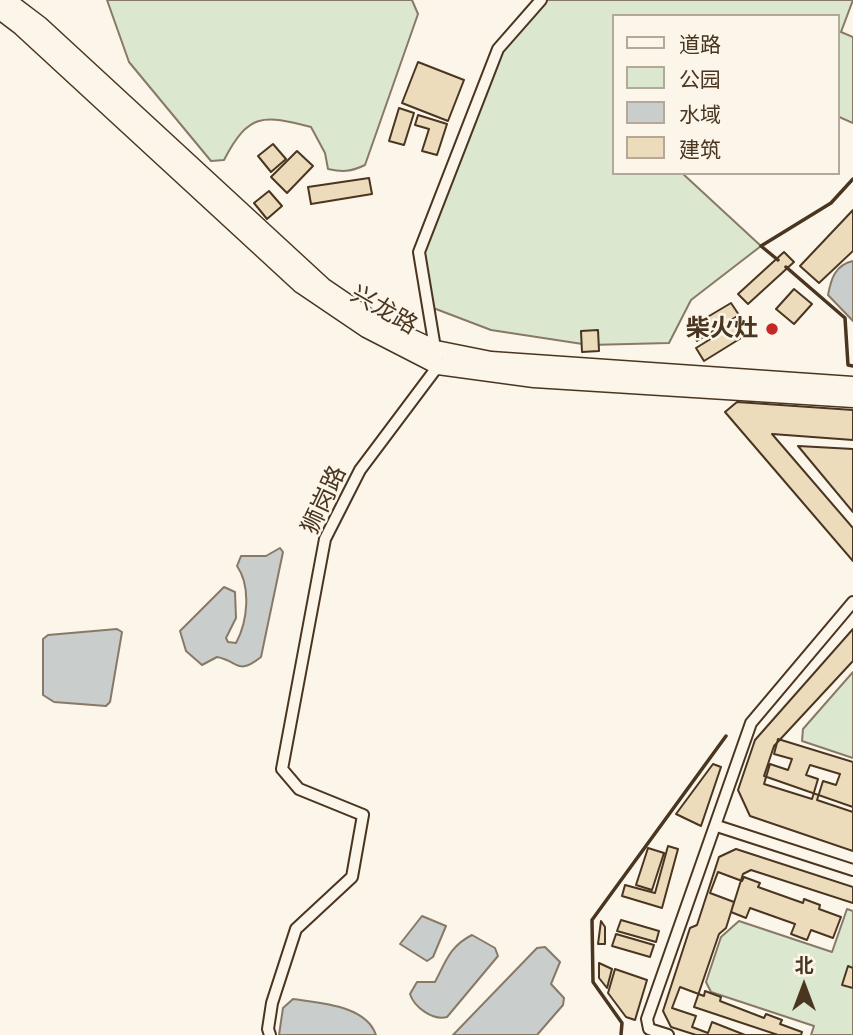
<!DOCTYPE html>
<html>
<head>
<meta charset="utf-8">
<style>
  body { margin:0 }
  #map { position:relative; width:853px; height:1035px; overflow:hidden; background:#fbf6e9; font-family:"Public Sans","Noto Sans SC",sans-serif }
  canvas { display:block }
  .legend { position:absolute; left:612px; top:14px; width:228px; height:161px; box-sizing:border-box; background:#fbf6e9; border:2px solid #b4a999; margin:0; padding:9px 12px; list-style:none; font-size:21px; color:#4a3520 }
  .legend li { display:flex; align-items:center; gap:14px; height:35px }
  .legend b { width:35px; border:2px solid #b4a999 }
  .north { position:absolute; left:769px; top:951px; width:70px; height:70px; -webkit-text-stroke:5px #fbf6e9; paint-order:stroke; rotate:0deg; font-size:19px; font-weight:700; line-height:28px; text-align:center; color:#4a3520 }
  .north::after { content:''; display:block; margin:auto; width:24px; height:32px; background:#4a3520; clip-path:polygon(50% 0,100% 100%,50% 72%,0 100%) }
</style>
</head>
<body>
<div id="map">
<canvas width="853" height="1035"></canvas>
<ul class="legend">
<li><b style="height:9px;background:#fbf6e9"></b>道路</li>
<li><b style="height:19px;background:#dce7d0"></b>公园</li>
<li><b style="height:19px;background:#c9cecd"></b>水域</li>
<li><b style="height:19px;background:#ecdcbc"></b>建筑</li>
</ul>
<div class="north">北</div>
</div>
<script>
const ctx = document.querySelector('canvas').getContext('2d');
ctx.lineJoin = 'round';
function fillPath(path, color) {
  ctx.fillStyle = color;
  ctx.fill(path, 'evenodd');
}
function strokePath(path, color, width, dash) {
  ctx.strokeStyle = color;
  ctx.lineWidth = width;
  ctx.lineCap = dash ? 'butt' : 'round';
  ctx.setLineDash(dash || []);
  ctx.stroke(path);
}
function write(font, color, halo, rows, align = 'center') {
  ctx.font = font + ' "Public Sans","Noto Sans SC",sans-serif';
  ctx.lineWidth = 5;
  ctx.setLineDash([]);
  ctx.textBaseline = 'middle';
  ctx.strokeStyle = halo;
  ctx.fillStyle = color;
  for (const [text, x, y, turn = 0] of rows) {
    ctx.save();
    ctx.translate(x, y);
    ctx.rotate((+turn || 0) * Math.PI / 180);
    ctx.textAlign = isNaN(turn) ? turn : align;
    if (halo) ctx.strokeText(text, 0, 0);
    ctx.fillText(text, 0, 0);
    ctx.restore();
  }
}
const green = new Path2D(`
  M107,0H412L418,14L365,165C351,172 342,172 328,169L325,153L311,127C263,115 249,112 224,160L211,161L129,62Z
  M541,0H853L841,32L853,37V123L837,116V16H613V173H682L761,246L691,300L669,343L589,345L491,330L428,306L419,252L498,49Z
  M853,672V758L802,741L803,729Z
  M847,909L853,911V1035H811L814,1026L711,992L706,982L721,937L739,921L832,952Z`);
fillPath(green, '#dce7d0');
strokePath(green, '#887966', 2);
const water = new Path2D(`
  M853,261V321L828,295C831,279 835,265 853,261Z
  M280,548L283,552L261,657C237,676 239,661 217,657L202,665L186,651L180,631L224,587L235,592L236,618L226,638L228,642L236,643C248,621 251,586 237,566L241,556H266Z
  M117,629L122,632L110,702L106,706L54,702L43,695V639L48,635Z
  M422,916L446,926L433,957L427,961L400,944Z
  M472,935L495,948L498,956L447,1017C433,1021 414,1007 410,994L417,982H435C446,961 450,946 472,935Z
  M545,947L560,962L551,984L564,998L563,1005L537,1035H453L537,948Z
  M293,999C319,1003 366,1005 376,1035H279L283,1008Z`);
fillPath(water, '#c9cecd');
strokePath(water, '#887966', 2);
const building = new Path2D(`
  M418,62L464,80L448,121L402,103Z
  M399,108L414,113L404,145L389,141Z
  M418,115L447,124L437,155L422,151L429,129L415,125Z
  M273,144L286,159L271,172L258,156Z
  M297,151L313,166L287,193L271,177Z
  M369,178L372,194L311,204L308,187Z
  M269,191L282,206L267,219L254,203Z
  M853,210V251L819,283L800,266Z
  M784,252L794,262L748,304L738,294Z
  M794,289L812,304L794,324L776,309Z
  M731,303L739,315L697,341L689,328Z
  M738,322L746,335L704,361L696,348Z
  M598,330L599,351L582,352L581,331Z
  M737,402L853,410V440L772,434L853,528V561L725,412Z
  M798,446L853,449V512Z
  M853,629V661L774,746L764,776L853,807V851L750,816L738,790L755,740Z
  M778,739L853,762V812L817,800L823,781L836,785L840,774L810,765L806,775L818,779L812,799L764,784L770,764L788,770L792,759L774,754Z
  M713,764L721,767L701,826L676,814Z
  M668,846L678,849L662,908L622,896L625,885L655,893Z
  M648,848L664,853L652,890L636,885Z
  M736,849L853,887V903L751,870L743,874L726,928L719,934L694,1007L778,1035H696L671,1027L663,1011L690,928L697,925L719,857Z
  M718,872L742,881L744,877L760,883L758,887L803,903L804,899L820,905L819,909L841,917L833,938L811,930L807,940L791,934L795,924L750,908L746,918L731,912L734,902L710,893Z
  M621,920L659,931L656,942L617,931Z
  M601,921L605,927V944H598Z
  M616,934L654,945L650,957L612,946Z
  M599,963L612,969L607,988L599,978Z
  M848,966L853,968V988L842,985Z
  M615,969L647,980L635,1020L626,1017L608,993Z
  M680,987L704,996L705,991L721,997L720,1001L764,1018L766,1014L782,1020L780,1024L802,1032L801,1035H745L712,1022L708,1033L692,1027L696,1016L672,1008Z`);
fillPath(building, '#ecdcbc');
strokePath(building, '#4a3520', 2);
const street = new Path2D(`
  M717,826L853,870
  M270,1035L268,1029L272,1003L296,929L352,877L363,815L299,789L282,769L325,539L360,470L438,366L419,252L498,49L541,0
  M668,1035L649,1029L647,1019L751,723L853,602`);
const secondary = new Path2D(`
  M7,0L40,25L323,286L370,318L436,349L491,360L853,385
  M0,11L21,27L301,285L366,329L438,366L534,379L853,399`);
strokePath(street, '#4a3520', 14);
strokePath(secondary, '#4a3520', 19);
strokePath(street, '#fbf6e9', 10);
strokePath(secondary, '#fbf6e9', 16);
strokePath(new Path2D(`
  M778,260L761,246L831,203L853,179
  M786,267L845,318L848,365L853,366
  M621,1035L622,1023L593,982L592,920L726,736`), '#4a3520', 3.5);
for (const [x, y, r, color] of [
  [772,329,7,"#c62828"]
]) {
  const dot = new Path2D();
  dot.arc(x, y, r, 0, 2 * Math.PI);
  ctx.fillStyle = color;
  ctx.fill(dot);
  strokePath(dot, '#fbf6e9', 2.5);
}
write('24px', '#4a3520', '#fbf6e9', [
  ["兴龙路",384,310,30],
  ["狮岗路",324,500,-65]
]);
write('bold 24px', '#4a3520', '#fbf6e9', [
  ["柴火灶",758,329]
], 'right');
</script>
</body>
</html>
